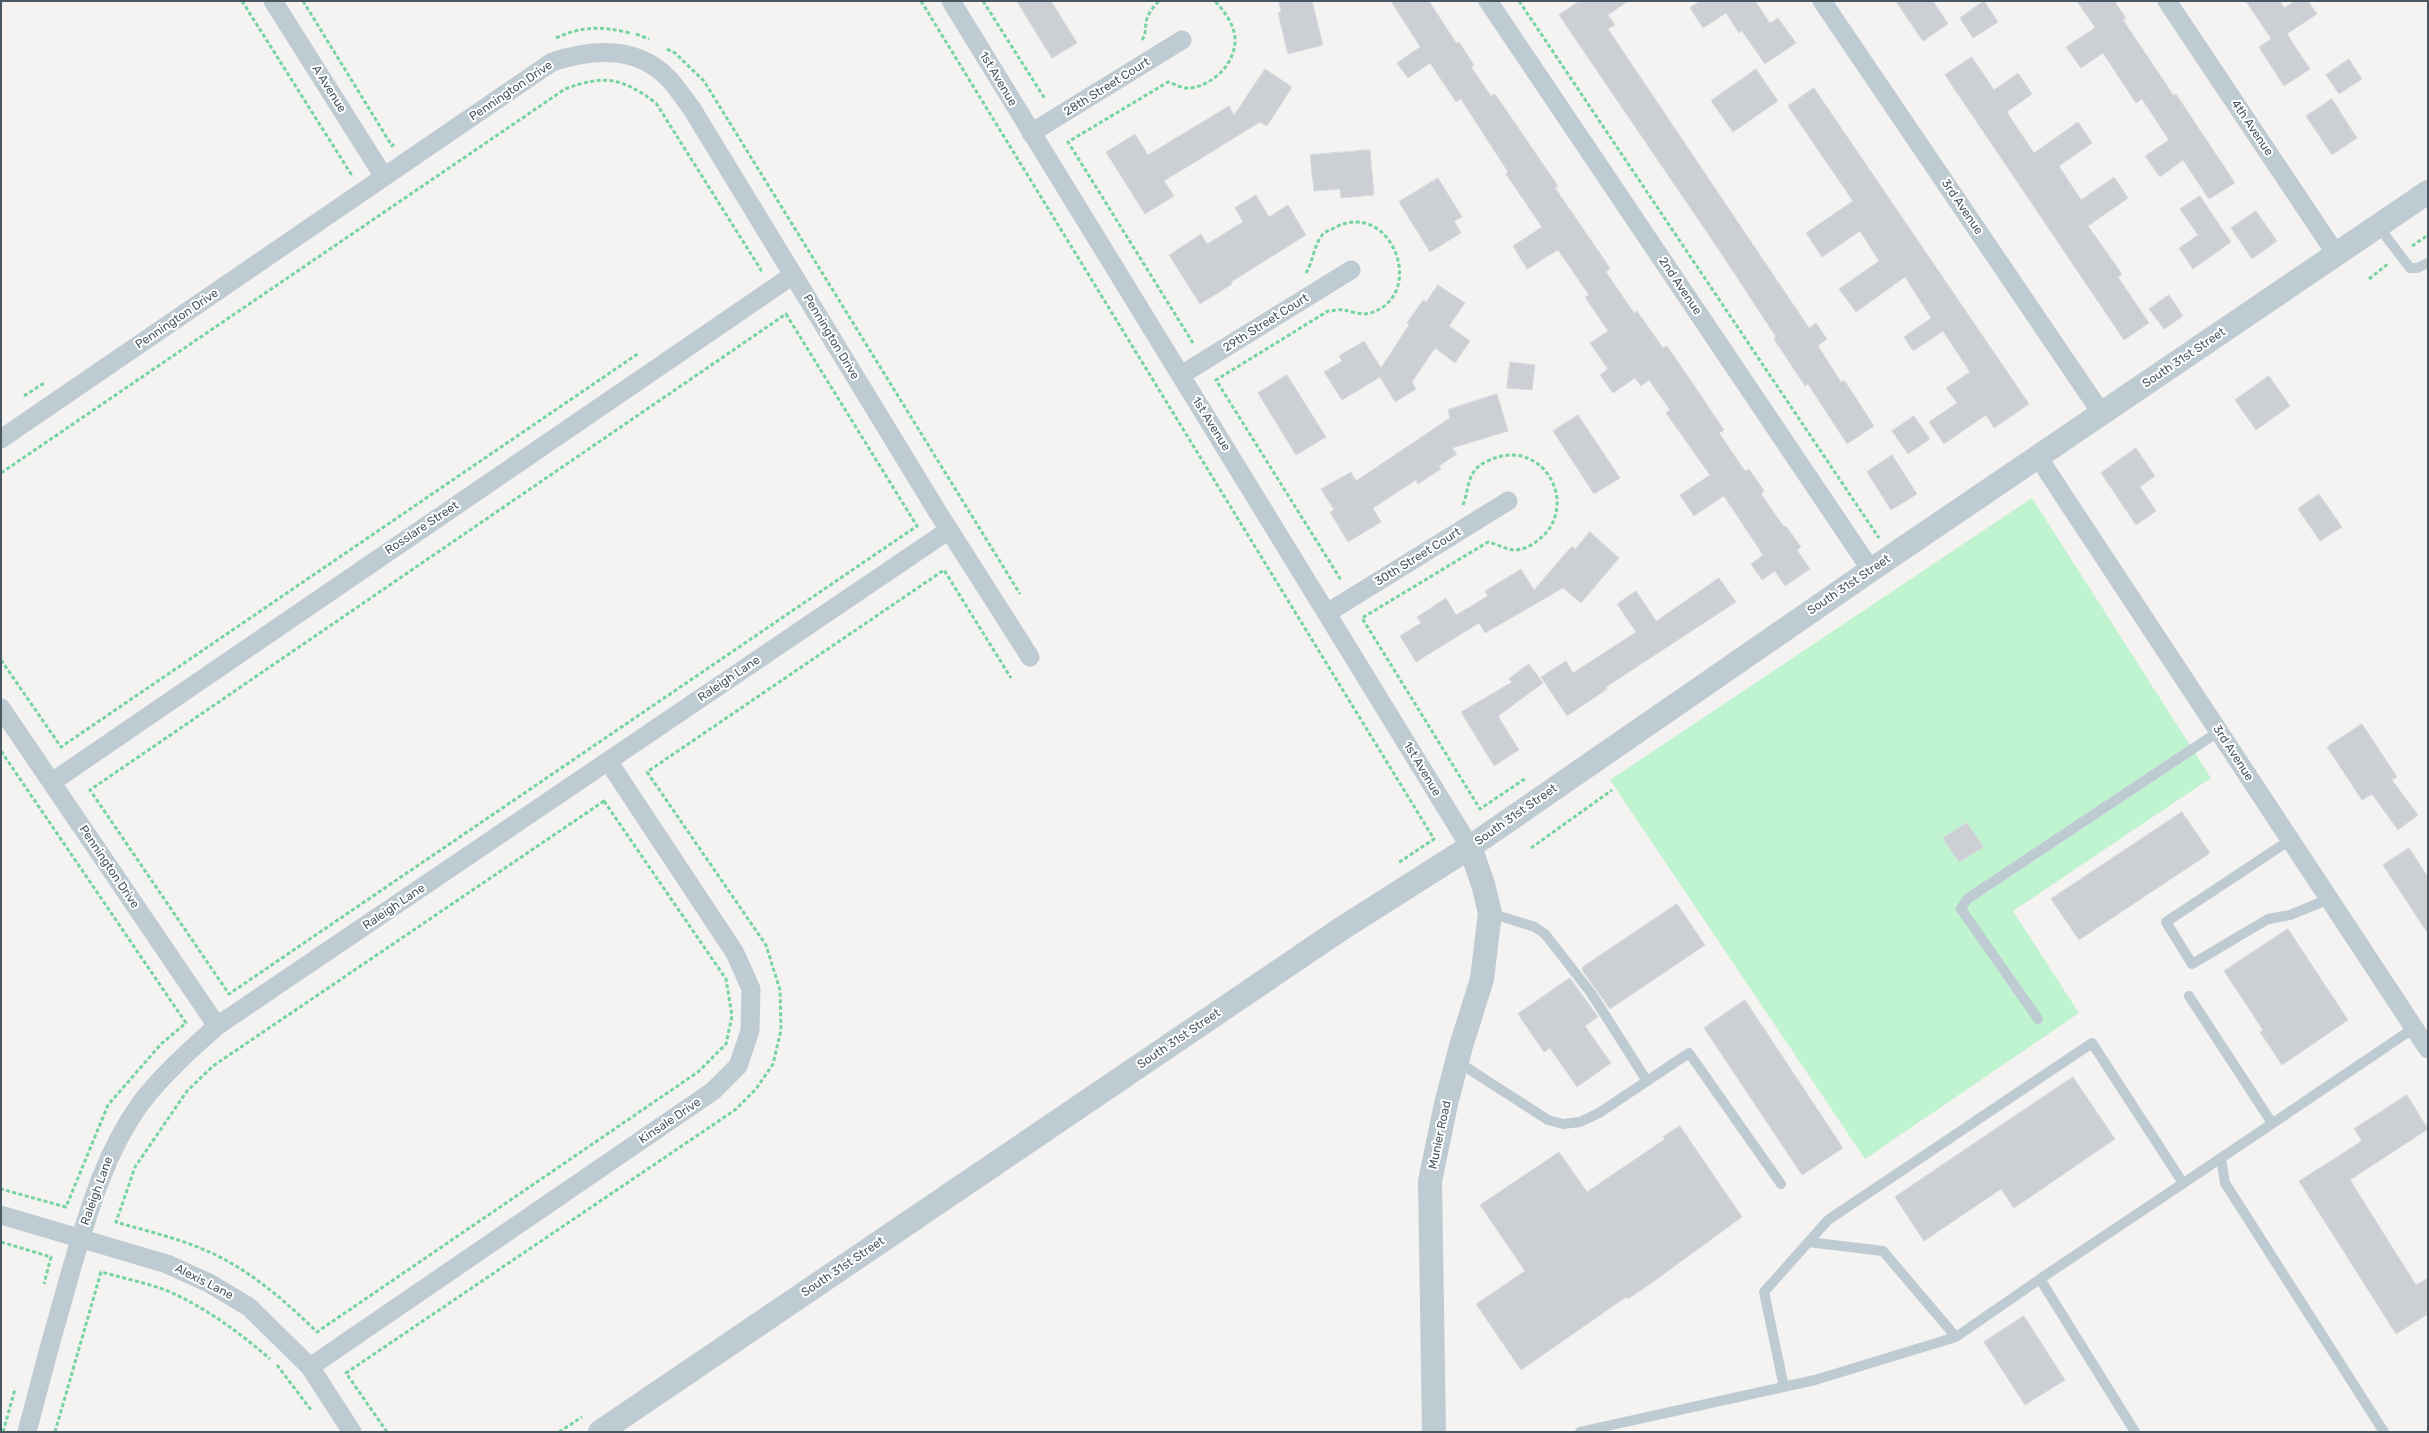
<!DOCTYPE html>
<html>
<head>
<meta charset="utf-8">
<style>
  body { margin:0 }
  #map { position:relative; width:2429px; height:1433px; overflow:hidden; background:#f5f2f2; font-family:Rubik,sans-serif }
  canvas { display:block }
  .frame { position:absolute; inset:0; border:2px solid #485762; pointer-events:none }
</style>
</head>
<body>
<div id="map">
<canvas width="2429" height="1433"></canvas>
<div class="frame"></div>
</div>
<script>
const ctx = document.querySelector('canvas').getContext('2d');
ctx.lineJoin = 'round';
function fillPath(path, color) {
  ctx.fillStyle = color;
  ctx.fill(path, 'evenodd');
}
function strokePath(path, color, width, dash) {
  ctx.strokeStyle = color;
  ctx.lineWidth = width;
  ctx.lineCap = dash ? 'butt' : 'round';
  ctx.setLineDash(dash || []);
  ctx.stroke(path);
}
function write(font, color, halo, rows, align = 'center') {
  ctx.font = font + ' Rubik,sans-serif';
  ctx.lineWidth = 4;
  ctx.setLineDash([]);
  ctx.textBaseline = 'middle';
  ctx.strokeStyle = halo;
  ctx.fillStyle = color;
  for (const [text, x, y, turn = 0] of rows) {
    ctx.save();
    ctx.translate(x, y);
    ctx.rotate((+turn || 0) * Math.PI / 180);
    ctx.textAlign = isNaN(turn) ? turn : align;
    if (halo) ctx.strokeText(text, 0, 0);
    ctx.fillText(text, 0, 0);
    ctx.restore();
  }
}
fillPath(new Path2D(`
  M2032,498L2211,778L2013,911L2079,1013L1865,1159L1610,780Z`), '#c0f3d0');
const building = new Path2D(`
  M1017,1H1051L1077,43L1052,58Z
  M1279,1H1312L1323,45L1288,54L1278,13L1281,12Z
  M1391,1H1429L1456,43L1459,42L1474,65L1471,67L1491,96L1495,94L1558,186L1555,188L1610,268L1606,272L1634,313L1637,311L1663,348L1667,346L1691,381L1724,430L1719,433L1745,471L1749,469L1764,491L1761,494L1784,527L1786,526L1801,547L1797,550L1810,569L1785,586L1775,571L1762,580L1751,564L1763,555L1724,496L1694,516L1680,495L1710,475L1666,413L1670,410L1649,380L1641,386L1635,378L1613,393L1600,375L1608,369L1590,343L1608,331L1585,297L1589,295L1558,250L1527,269L1513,246L1542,227L1506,174L1508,172L1461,99L1456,102L1430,63L1408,78L1397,63L1420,47Z
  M1580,1H1628L1608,15L1615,25L1608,29L1809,328L1816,323L1827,339L1818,346L1841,382L1844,380L1874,426L1847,444L1808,384L1805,386L1774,339L1776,337L1719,250L1559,15Z
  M1700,1H1755L1770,23L1778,18L1796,43L1765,64L1742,31L1739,33L1726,13L1703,28L1690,8Z
  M1896,1H1933L1948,24L1923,41Z
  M1984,1L1998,22L1973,38L1960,18Z
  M2077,1H2114L2126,18L2123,20L2174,96L2176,94L2235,183L2209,199L2183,160L2160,177L2145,156L2169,140L2142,99L2136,103L2103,53L2081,68L2066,47L2095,28Z
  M2246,1H2280L2284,8L2295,1H2308L2317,14L2287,34L2310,69L2284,86L2259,47L2271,39Z
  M1972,57L1994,90L2018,73L2032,94L2008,111V114L2034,153L2078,122L2092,143L2059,166L2081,200L2114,177L2128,198L2088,226L2122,274L2118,277L2149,323L2124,340L1945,75Z
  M2349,59L2362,79L2339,94L2326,75Z
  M1265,69L1292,87L1267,126L1260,122L1164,181L1174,196L1145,214L1106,152L1135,134L1148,155L1229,106L1234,115Z
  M1756,69L1778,101L1733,132L1711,101Z
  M1814,88L2029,404L1994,428L1986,415L1944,444L1929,422L1957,403L1946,388L1970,372L1943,331L1913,351L1904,337L1931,318L1905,277L1856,312L1839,289L1879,261L1860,231L1822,257L1806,233L1853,201L1788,106Z
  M2332,99L2357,138L2332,155L2306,116Z
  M1370,150L1374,195L1341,198L1340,189L1314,191L1310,155Z
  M1438,178L1462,217L1454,221L1461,233L1430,252L1399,202Z
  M1256,195L1269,217L1288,205L1306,235L1231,282L1232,284L1200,304L1169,255L1201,234L1207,244L1243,222L1235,208Z
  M2200,196L2231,242L2193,269L2179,248L2198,235L2180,209Z
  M2256,211L2277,241L2252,259L2231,228Z
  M1438,285L1465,303L1449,326L1470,341L1455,363L1435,348L1412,382L1416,389L1395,402L1380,377L1342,400L1324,372L1342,361L1339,356L1364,341L1381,368L1409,325L1407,323L1423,300L1426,302Z
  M2169,295L2183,316L2164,329L2149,309Z
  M1510,362L1535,365L1532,390L1507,388Z
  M1287,375L1326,437L1296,455L1258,393Z
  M2269,376L2290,406L2256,430L2235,400Z
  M1497,394L1508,431L1452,448L1457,454L1439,466L1441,469L1418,484L1416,480L1373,508L1381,522L1348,542L1330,512L1334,510L1321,489L1351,472L1356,481L1450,418L1448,410Z
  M1578,415L1620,478L1594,494L1553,431Z
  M1914,416L1930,439L1908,454L1892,431Z
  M2136,448L2155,476L2140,487L2156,511L2136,525L2101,473Z
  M1892,455L1917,494L1891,510L1867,472Z
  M2319,494L2342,527L2320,541L2298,509Z
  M1590,532L1619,558L1581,603L1563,588L1485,633L1479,623L1416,662L1400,636L1421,623L1417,617L1446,598L1456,615L1488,596L1485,591L1521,569L1534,590L1572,546L1575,549Z
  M1719,578L1736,602L1606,687L1607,689L1567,716L1541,677L1566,661L1573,673L1636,632L1617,604L1636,591L1656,621Z
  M1529,664L1543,683L1498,716L1519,750L1494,766L1461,712L1512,682L1509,679Z
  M2362,724L2397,777L2392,780L2418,815L2398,830L2372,794L2362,800L2327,747Z
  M2182,812L2210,853L2079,940L2051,899Z
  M1967,823L1983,847L1959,862L1943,838Z
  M2409,848L2428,877V934L2383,865Z
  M1677,904L1705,945L1610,1009L1582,970L1583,967Z
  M2288,929L2348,1020L2282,1065L2260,1032L2263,1030L2224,971Z
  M1570,978L1598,1017L1585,1026L1611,1063L1577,1087L1550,1048L1544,1052L1518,1014Z
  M1745,1000L1843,1148L1802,1175L1704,1028Z
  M2073,1077L2115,1139L2014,1208L2001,1189L1924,1241L1895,1197Z
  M2407,1095L2428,1129L2350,1180L2416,1285L2428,1278V1314L2396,1334L2299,1181L2362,1141L2354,1129Z
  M1680,1126L1742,1217L1650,1284L1628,1299L1626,1297L1521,1370L1476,1304L1525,1271L1480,1205L1559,1152L1587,1192L1665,1139L1663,1137Z
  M2024,1316L2065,1380L2025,1405L1984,1342Z`);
fillPath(building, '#ccd0d5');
strokePath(building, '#d6d9de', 1);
strokePath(new Path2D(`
  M242,1L351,174L349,176
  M303,1L392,146L394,144
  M921,1L1434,839L1398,863
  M983,1L1045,99
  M1519,1L1879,538
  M636,34L649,39
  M556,38C582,26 602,26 630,33
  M1142,40C1146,34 1145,30 1146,23C1147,15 1153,7 1159,1
  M667,49L675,53L704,81L1020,594
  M2412,246L2428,235
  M1306,273C1313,262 1314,244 1323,234C1326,231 1333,229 1336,227C1392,199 1428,296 1370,313C1362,316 1351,311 1343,310C1339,309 1333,311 1328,311L1216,380L1341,580
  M2369,279L2389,263
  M786,314L917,526L229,994L90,790Z
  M1193,343L1068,142L1168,82C1174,84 1183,89 1190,88C1214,85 1236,63 1235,38C1234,24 1224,11 1215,1
  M24,396L44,383
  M1,473L565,89C605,74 622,78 656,103L761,270L758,272
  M1463,505C1468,493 1467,479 1476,469C1480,464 1489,460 1495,458C1543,441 1577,501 1544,535C1536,543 1525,550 1514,550C1505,549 1497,544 1488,542L1362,618L1480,809L1526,778
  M1,660L61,747L639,353
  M1,751L186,1023L161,1044L108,1105L66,1207L1,1189
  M604,801L726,979L732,1016L726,1044L698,1072L317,1332C284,1300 249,1269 207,1251C178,1238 146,1231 116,1222L135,1167L187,1091L213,1066Z
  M1531,848L1612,790
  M1,1242L51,1257L44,1284
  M277,1365L311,1410
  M3,1432L15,1389
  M55,1432L101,1272C123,1278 147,1283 168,1291C206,1308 239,1332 270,1359
  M387,1432L346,1373L735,1110L756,1089L773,1064L781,1030L780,990L766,945L647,772L944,570L1011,678
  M559,1432L582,1417`), '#75d49f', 3, [4, 2.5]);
strokePath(new Path2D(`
  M2378,226L2410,268H2417L2428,263
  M2290,840L2166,922L2192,964L2268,919L2290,915L2329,899
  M1490,913L1535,927L1545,934L1591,993L1647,1081
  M2189,996L2272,1123
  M2038,1019L1961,909L1967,899L2218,732
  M1458,1062L1548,1120L1563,1124L1580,1122L1599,1113L1689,1053L1781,1184
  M1808,1242L1883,1251L1956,1337
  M2040,1279L2221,1158
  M1784,1387L1764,1292L1828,1220L2092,1043L2183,1183
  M1580,1432L1815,1380L1956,1337L2040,1279L2135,1432
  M2384,1432L2225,1183L2221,1158L2414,1028`), '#bfcbd2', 10);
strokePath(new Path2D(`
  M273,1L384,177
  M951,1L1470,847
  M1488,1L1871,570
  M1822,1L2102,414
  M2167,1L2336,254
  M1031,133L1182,40
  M1181,375L1351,270
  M1,439L552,62C592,49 636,45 668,78C677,87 684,99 692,109L937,511L1030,657
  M2038,457L2428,1049
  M1327,613L1508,501
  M1,708L217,1026
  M52,782L793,275
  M1,1215L167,1264L209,1283L249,1307L310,1367L352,1432
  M310,1367L713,1091L738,1066L750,1031L751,989L735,953L608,761
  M27,1432C41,1377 56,1322 72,1267C89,1210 105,1153 140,1104C162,1075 190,1050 217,1026L949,530`), '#bfcbd2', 19);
strokePath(new Path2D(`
  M600,1432L1341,929L1470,847L1871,570L2428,192
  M1434,1432L1430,1181L1446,1104L1461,1046L1482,979L1490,913L1483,884L1470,847`), '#bfcbd2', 24);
write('12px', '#485762', '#fff', [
  ["1st Avenue",998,79,59],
  ["28th Street Court",1107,87,-32],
  ["A Avenue",329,89,58],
  ["Pennington Drive",511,91,-34],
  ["4th Avenue",2252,128,56],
  ["3rd Avenue",1962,207,56],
  ["2nd Avenue",1680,286,56],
  ["Pennington Drive",177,319,-34],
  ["29th Street Court",1266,323,-32],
  ["Pennington Drive",831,337,59],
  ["South 31st Street",2184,358,-34],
  ["1st Avenue",1211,424,58],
  ["Rosslare Street",422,528,-34],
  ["30th Street Court",1418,557,-32],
  ["South 31st Street",1849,585,-34],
  ["Raleigh Lane",729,679,-34],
  ["3rd Avenue",2233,753,57],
  ["1st Avenue",1422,769,59],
  ["South 31st Street",1516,815,-35],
  ["Pennington Drive",109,867,56],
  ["Raleigh Lane",394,907,-34],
  ["South 31st Street",1179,1039,-34],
  ["Kinsale Drive",670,1121,-34],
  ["Munier Road",1440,1135,-78],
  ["Raleigh Lane",97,1191,-70],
  ["South 31st Street",843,1267,-34],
  ["Alexis Lane",204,1282,27]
]);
</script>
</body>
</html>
